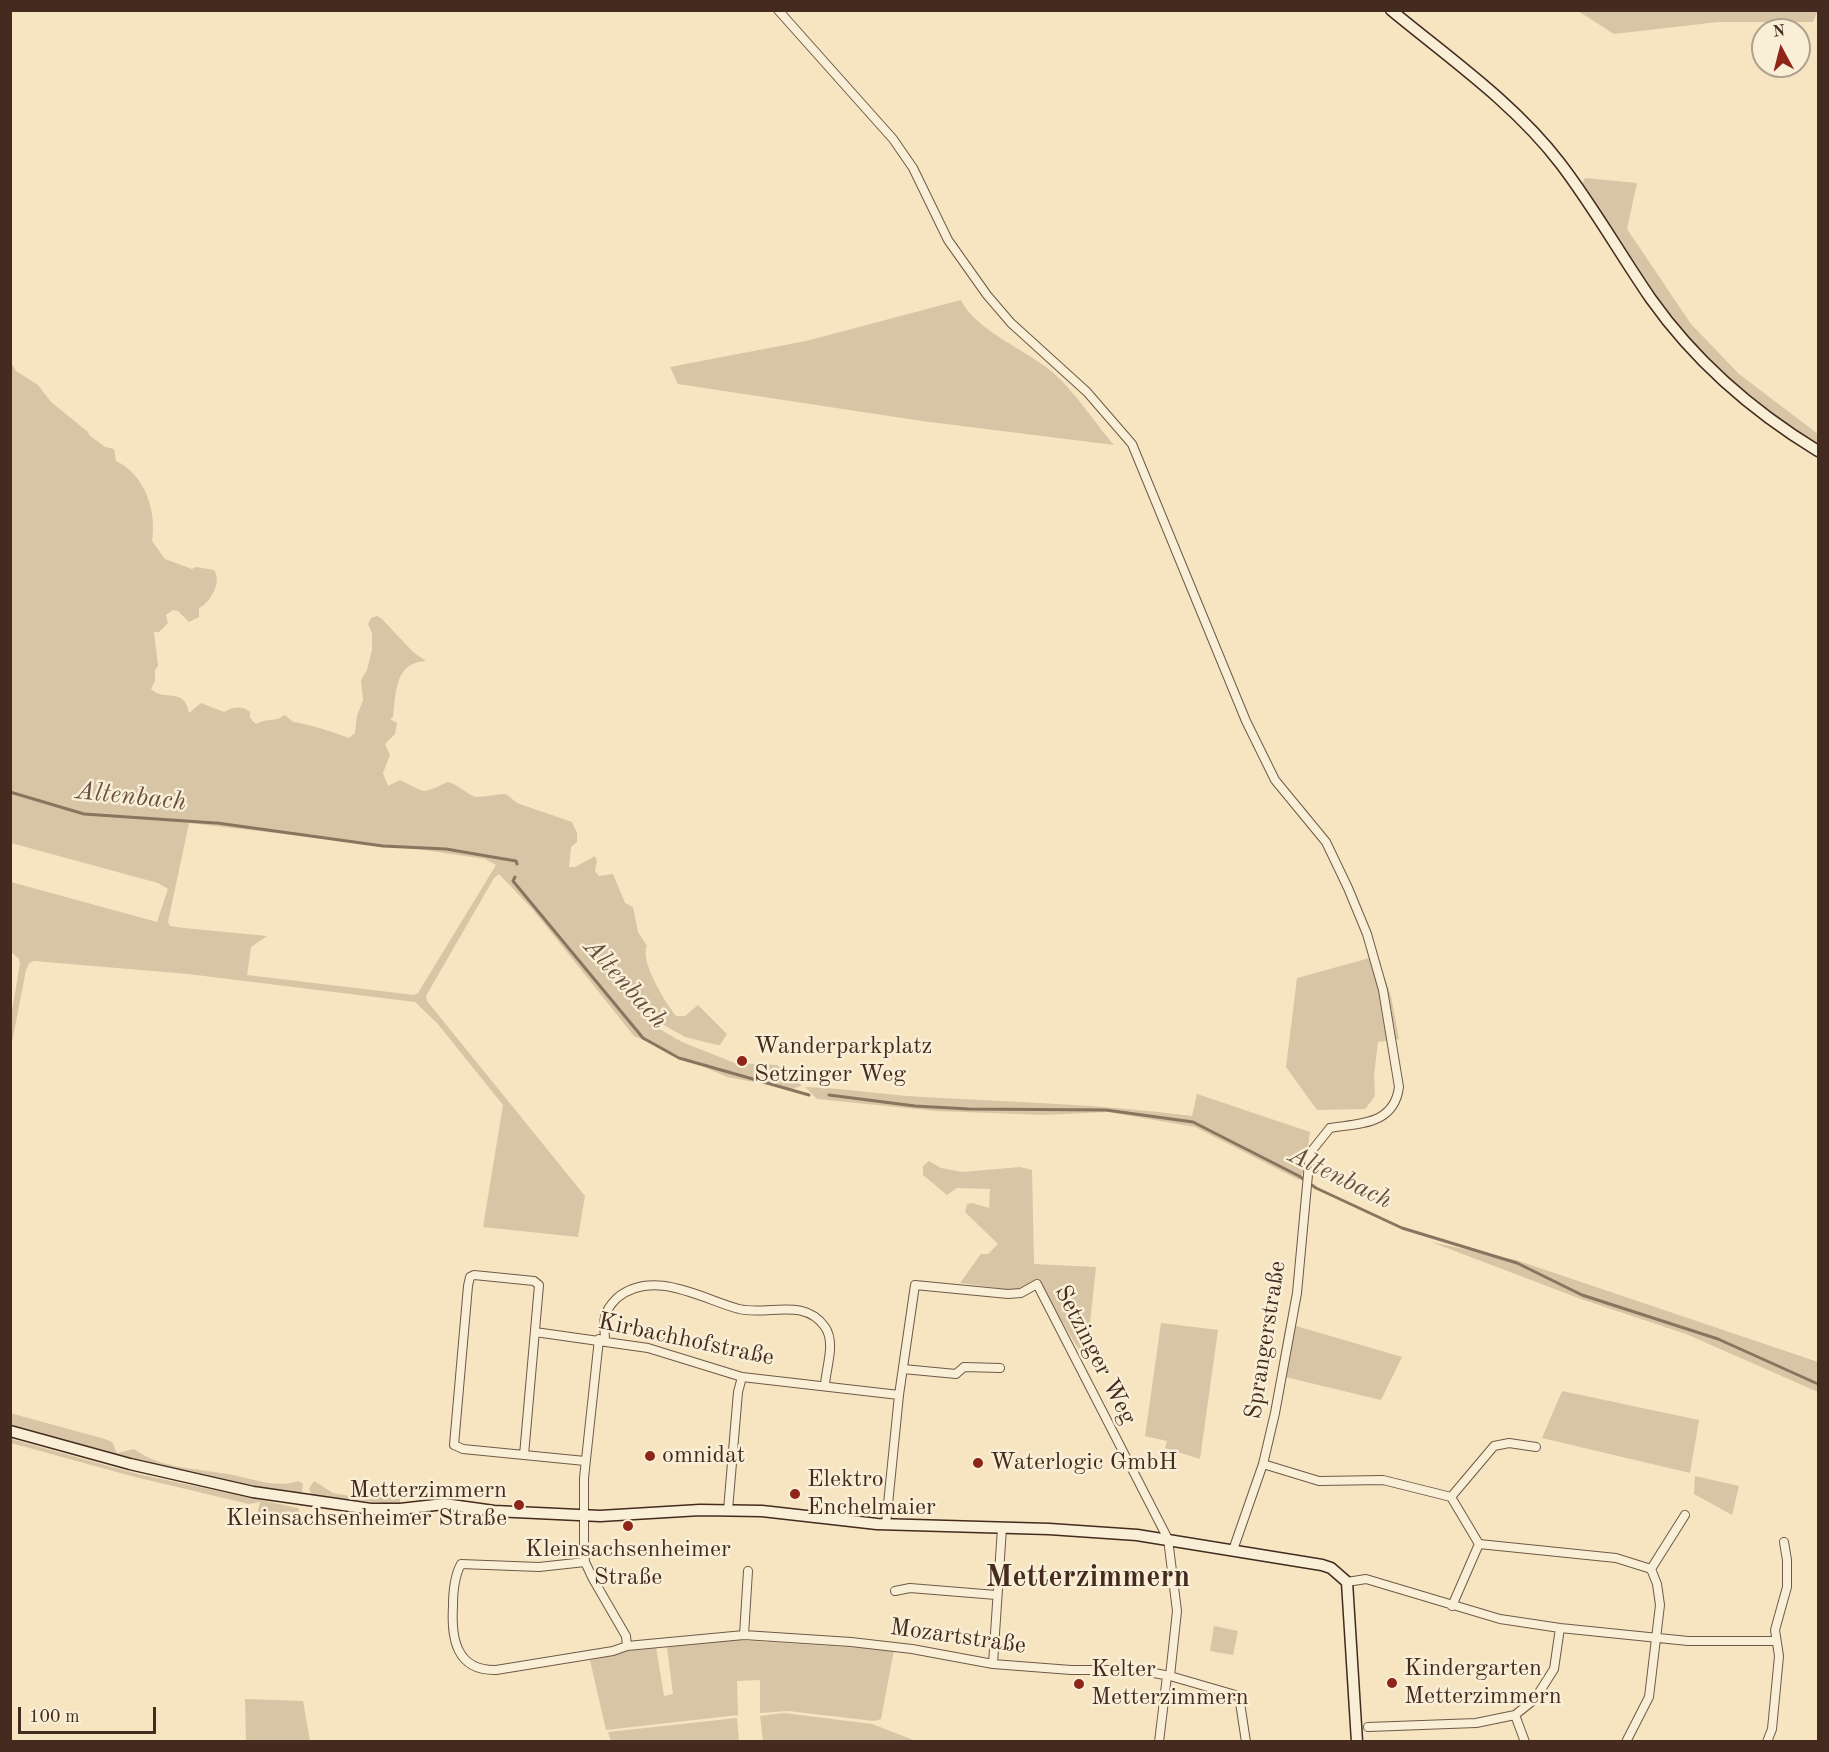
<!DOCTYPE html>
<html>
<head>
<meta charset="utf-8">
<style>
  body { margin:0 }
  #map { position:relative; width:1829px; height:1752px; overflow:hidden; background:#f6e5c0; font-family:"Old Standard TT",serif }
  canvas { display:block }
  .frame { position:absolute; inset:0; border:12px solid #442a1f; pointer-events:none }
  .north { position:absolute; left:1751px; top:18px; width:60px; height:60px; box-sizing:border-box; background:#f9eed6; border:2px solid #b1a08d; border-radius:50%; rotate:353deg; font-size:16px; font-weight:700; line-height:24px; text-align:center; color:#442a1f }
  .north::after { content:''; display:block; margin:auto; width:21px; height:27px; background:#8f2418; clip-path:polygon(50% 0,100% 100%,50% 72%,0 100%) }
  .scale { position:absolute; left:18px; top:1707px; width:138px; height:27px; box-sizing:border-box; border:3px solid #442a1f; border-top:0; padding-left:8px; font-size:18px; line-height:21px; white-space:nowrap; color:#442a1f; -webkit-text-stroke:4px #f9eed6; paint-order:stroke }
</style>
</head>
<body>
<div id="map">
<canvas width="1829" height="1752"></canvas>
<div class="frame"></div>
<div class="north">N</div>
<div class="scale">100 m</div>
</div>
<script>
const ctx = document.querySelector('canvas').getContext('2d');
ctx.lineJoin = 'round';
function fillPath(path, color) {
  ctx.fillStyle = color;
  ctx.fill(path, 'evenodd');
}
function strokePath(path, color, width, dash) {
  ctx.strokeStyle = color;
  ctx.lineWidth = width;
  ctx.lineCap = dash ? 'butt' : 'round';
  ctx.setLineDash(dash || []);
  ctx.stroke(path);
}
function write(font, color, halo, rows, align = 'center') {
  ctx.font = font + ' "Old Standard TT",serif';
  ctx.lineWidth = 5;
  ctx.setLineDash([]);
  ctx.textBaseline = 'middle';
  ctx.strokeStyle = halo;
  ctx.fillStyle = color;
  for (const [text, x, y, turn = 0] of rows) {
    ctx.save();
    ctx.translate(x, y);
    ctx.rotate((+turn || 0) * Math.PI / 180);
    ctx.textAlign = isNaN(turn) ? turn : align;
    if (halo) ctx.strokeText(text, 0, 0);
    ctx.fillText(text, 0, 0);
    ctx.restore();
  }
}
fillPath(new Path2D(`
  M1818,10L1813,22H1718L1614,34L1578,11Z
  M1585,178L1637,183L1627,229L1691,324L1739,374L1818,434V445C1768,412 1724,376 1683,331C1644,287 1614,233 1582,184Z
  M961,300C975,330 1026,350 1051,371C1074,390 1095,423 1114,445L922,421L678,384L670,367L806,341Z
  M11,363L16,371L38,385L51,402L88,432L89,435L105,447L114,449L116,461C145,474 157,512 152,541L165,559L192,569L196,567L214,570C222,582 211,602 199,608V617L189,622L178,611L173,610L166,615L168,623L159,632H154L158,666L155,670V681L151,689C164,702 184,686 189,713L201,703L224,712C232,707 243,705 250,712V718L256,724L263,721L278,719L285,715L293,722C312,725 330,731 349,738L355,733L357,716L363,700L361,680L367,670L372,650V633L368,624L371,618L377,616L382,619L413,652L426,661C395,662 396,692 393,717L390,719L397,723L395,734L385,744L390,755L383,773L388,786L400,780C428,793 418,795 448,782C460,785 468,796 477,797C486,797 496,794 506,794L517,803L572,822L577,833V842L571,847L569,867H575L595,856L597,861L595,871L599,876L613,874L625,903L633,907L638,932L647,946C639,960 666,1004 676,1016H685L698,1005L727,1034L720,1045H717L685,1037L655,1020L647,1022L682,1042L735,1063L777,1065L799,1081L801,1086L792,1089L727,1077L634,1036L534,911L499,874L494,878L426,996L427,1001L585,1196L578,1237L483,1227L503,1105L437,1023L415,1002L188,974L34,961L29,963L26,970L11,1047V1017L20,963L19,959L11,952V882L157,922L168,889L158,883L11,843ZM189,823L424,850L485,859L496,865L418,993L414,995L247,975L251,947L267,936L184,928L170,926L168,922Z
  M1377,956L1391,996L1399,1039L1378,1042L1374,1075L1375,1096L1365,1109L1317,1110L1286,1067L1297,978Z
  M805,1087C845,1088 884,1095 923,1097C1014,1102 1101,1104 1192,1116L1197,1094L1310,1132L1304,1171L1299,1180L1195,1127L1108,1112L1044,1115L936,1111L817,1099Z
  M929,1161L941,1168L962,1172L1020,1167L1032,1170L1034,1264L1096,1267L1086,1361L1037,1281L1021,1290H1011L960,1283L981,1254H988L998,1244L965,1212L967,1204L972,1203L989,1208L990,1189L957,1188L947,1195L923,1175V1166Z
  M1431,1242L1516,1260L1818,1362V1392L1686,1334L1581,1299Z
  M1161,1323L1218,1330L1200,1459L1165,1448L1167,1441L1145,1436Z
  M1286,1323L1402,1357L1381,1400L1277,1375Z
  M1562,1391L1699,1420L1690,1473L1542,1438Z
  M10,1413L105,1439L112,1442L117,1453L134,1449C161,1469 195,1468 227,1474C253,1478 273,1489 299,1481L303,1484L302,1492H285L181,1471L11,1426Z
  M11,1439L138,1474L298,1508C311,1533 265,1528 254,1526L260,1502L249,1504L135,1477L11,1443Z
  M1695,1476L1739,1486L1732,1515L1694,1494Z
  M314,1481L333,1493L361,1498L371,1499L377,1495L400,1499V1505L312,1495L309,1489Z
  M1214,1626L1238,1631L1233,1655L1210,1651Z
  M736,1640L894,1650L881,1719L874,1721L788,1711L760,1713V1680L737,1681L738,1715L606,1730L590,1660C613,1655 633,1648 656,1647L664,1696L673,1694L667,1647Z
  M245,1699L303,1701L310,1741H246Z
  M784,1713L872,1724L916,1741H763L760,1716Z
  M737,1718L739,1741H611L608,1732Z`), '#d8c5a5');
strokePath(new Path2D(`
  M10,792L84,814L215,823
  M217,823L383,846L446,849L516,861L517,864
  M515,877L513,881L643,1038L679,1058L809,1095
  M829,1095L915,1106L969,1109L1106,1110L1193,1122L1299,1176L1316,1188L1402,1228L1517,1263L1582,1295L1718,1339L1818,1384`), '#8a745f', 3);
const minor = new Path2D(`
  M778,10L893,139L913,168L948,240L987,295L1011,323L1087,392L1132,444L1246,721L1275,780L1326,842L1348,888L1367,934L1383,990L1399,1087C1394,1125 1360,1123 1330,1128L1310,1153L1297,1293L1275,1413L1263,1464L1233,1550
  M535,1332L648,1348L742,1377L899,1395
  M599,1339L584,1478V1550L585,1562L593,1579L626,1636L627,1646
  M605,1340C605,1332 603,1324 605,1317C606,1310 612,1303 617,1298C653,1268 702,1299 739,1309C768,1316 804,1297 825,1327C836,1343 826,1367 825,1385
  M903,1369L956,1374L964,1367L1000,1368
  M524,1455L539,1285L534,1281L474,1275L470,1277L468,1286L454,1445L463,1449L585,1461
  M1263,1464L1319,1481L1383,1480L1451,1497L1479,1544L1452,1606
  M1451,1497L1494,1446L1509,1443L1536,1447
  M728,1510L738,1392L742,1377
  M886,1524L899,1395L915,1285L1008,1294L1021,1293L1037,1284L1168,1539L1177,1611L1170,1676
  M1479,1544L1616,1558L1651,1569L1657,1584L1660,1605L1649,1697L1626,1742
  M585,1562L539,1567L461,1564C454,1577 453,1592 453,1606C451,1638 456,1671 496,1670L613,1651L627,1646L744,1635L851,1642L912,1649L993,1664L1071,1670H1138L1170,1676L1239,1696L1246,1742
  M1651,1569L1685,1515
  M1347,1582L1366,1579L1500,1619L1560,1628L1688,1641H1775
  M895,1591L910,1588L996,1595
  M744,1635L748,1571
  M993,1664L1002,1528
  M1515,1715L1525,1742
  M1368,1727L1476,1723L1515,1715L1535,1699L1554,1669L1560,1628
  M1159,1742L1167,1676
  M1767,1742L1772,1729L1779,1656L1775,1630L1787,1587V1560L1784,1542`);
const secondary = new Path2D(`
  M1391,10C1449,58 1514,103 1560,163C1593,206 1620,254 1651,299C1695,361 1754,412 1818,451
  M10,1431L130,1464L253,1492L371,1509H400L444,1504L494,1511L600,1516L700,1510L762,1511L877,1524L1049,1529L1137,1535L1322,1565L1331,1568L1347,1582L1357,1742`);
strokePath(minor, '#705947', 10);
strokePath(secondary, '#442a1f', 13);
strokePath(minor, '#f9eed6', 8);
strokePath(secondary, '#f9eed6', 10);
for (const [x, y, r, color] of [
  [742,1061,6,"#8f2418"],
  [650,1456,6,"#8f2418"],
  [978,1463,6,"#8f2418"],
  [795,1494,6,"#8f2418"],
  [519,1505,6,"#8f2418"],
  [628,1526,6,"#8f2418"],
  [1392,1683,6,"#8f2418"],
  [1079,1684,6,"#8f2418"]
]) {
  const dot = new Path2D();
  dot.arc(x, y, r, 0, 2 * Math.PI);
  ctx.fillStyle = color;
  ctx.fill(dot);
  strokePath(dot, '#f9eed6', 2);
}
write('24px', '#442a1f', '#f9eed6', [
  ["Wanderparkplatz",754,1047],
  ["Setzinger Weg",754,1075],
  ["omnidat",662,1456],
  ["Waterlogic GmbH",990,1463],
  ["Elektro",807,1480],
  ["Enchelmaier",807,1508],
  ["Metterzimmern",507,1491,"right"],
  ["Kleinsachsenheimer Straße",507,1519,"right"],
  ["Kleinsachsenheimer",628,1550,"center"],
  ["Straße",628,1578,"center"],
  ["Kindergarten",1404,1669],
  ["Metterzimmern",1404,1697],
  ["Kelter",1091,1670],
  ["Metterzimmern",1091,1698]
], 'left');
write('24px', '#442a1f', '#f9eed6', [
  ["Kirbachhofstraße",686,1340,12],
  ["Sprangerstraße",1266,1340,-81],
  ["Setzinger Weg",1095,1355,63],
  ["Mozartstraße",958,1637,8]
]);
write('italic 26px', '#674f3f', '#f9eed6', [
  ["Altenbach",131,797,6],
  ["Altenbach",625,984,48],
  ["Altenbach",1340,1178,26]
]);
write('bold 30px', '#442a1f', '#f9eed6', [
  ["Metterzimmern",1088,1578]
]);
</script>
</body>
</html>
